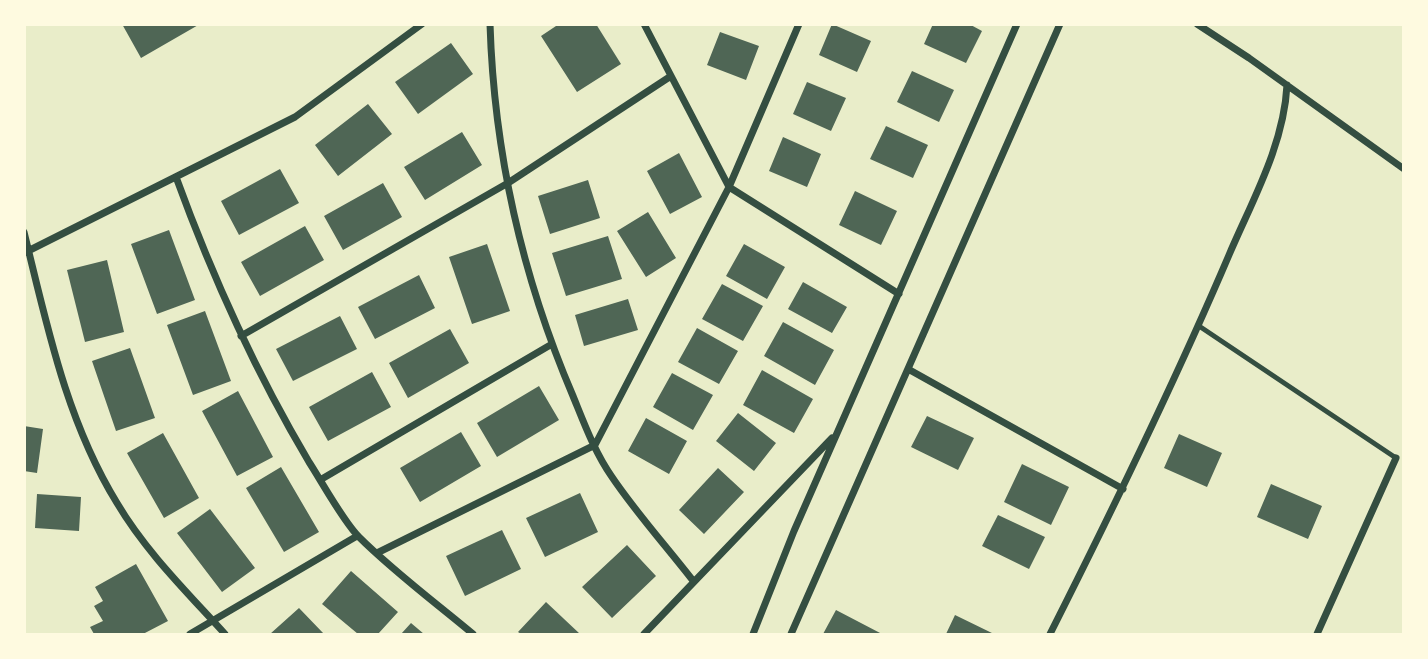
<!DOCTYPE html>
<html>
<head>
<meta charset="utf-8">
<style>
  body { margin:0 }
  #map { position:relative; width:1428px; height:659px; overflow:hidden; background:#e9edc9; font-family:"PT Sans Narrow",sans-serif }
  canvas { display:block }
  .frame { position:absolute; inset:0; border:26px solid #fefae0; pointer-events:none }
</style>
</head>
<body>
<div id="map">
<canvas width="1428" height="659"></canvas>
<div class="frame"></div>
</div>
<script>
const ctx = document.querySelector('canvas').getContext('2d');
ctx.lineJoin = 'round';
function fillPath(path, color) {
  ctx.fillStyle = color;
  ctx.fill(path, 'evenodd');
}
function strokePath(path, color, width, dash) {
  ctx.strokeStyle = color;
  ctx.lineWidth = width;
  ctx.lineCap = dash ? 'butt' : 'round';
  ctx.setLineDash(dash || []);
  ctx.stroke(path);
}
fillPath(new Path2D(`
  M122,24H200L141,58Z
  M559,24H596L621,64L577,92L541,36Z
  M832,24L871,41L857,72L819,55Z
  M933,24H969L982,31L966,63L924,44Z
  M720,32L759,46L746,80L707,65Z
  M451,43L473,74L418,114L395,82Z
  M912,71L954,90L939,122L897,102Z
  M807,82L846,98L831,131L793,114Z
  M368,104L392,134L338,176L315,145Z
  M886,126L928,145L913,178L870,159Z
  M462,132L482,165L425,200L404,167Z
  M783,137L821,154L807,187L769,171Z
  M679,153L702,197L670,214L647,171Z
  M280,169L299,203L239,235L221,201Z
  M588,180L600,218L550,234L538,196Z
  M383,183L402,217L343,250L324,216Z
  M855,191L897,211L881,245L839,225Z
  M648,212L676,258L646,277L617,231Z
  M305,226L324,260L260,296L241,262Z
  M169,230L195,300L157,314L131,244Z
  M608,236L622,279L566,296L552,253Z
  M487,244L510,311L472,324L449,257Z
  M744,244L785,267L767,299L726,276Z
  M107,260L124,332L85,342L67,270Z
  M419,275L435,308L375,339L358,307Z
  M803,282L847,307L832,333L788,309Z
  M722,284L763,306L743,341L702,319Z
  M628,299L638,330L584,346L575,315Z
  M205,311L231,381L193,395L167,325Z
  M340,316L357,349L293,381L276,349Z
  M783,322L834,350L815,385L764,356Z
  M697,328L738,351L719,384L678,362Z
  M450,329L469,363L408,398L389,363Z
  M130,348L155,418L116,431L92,361Z
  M762,370L813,399L794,433L743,405Z
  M372,372L391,407L328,441L309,407Z
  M672,373L713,395L693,430L653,407Z
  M539,386L559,420L497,457L477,423Z
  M238,391L273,457L237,476L202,411Z
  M738,413L776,443L754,471L716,441Z
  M927,416L974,438L958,470L911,447Z
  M646,418L687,441L669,474L628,451Z
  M24,426L43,429L37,473L24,471Z
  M461,432L481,466L420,502L400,468Z
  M163,433L199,498L164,518L127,453Z
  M1179,434L1222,453L1207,487L1164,468Z
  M1022,464L1069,487L1051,525L1004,502Z
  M281,467L319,532L284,552L246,488Z
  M718,468L744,492L704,534L679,510Z
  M1271,484L1322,506L1308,539L1257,517Z
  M580,493L598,532L545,557L526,518Z
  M37,494L81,497L79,531L35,528Z
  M210,509L255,568L222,592L177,533Z
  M998,515L1045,537L1029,569L982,546Z
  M502,530L521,569L465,596L446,556Z
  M627,545L656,576L612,618L582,587Z
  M136,564L168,621L143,634H94L90,627L103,621L94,606L103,601L95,587Z
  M351,571L398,612L378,634H358L322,604Z
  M546,602L580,634H521L518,632Z
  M299,608L324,634H270Z
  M836,610L882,634H823Z
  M955,615L994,634H946Z
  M411,623L424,634H401Z`), '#4f6655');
strokePath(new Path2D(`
  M1199,326L1396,458`), '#344e41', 5);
strokePath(new Path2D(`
  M490,24C494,152 523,279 573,396C584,423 595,453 612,477C637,514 667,547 694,582
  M644,24L729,187L899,294
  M1197,24L1249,58L1404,169
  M176,177C212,276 255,371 309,462C322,482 343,521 359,537C394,572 436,603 473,634
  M24,232C47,325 66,420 117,503C146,552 187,592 225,634
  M24,253L295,117L422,24
  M241,336L508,183L671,76
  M908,369L1123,489
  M320,480L552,344
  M377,553L595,445L729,187L799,24
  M190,634L357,536
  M644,634L832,438
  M753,634L794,531L1017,24
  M791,634L1060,24
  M1050,634C1113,509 1174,384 1229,255C1252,201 1284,145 1287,85
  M1317,634L1396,458`), '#344e41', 7);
</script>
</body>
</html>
